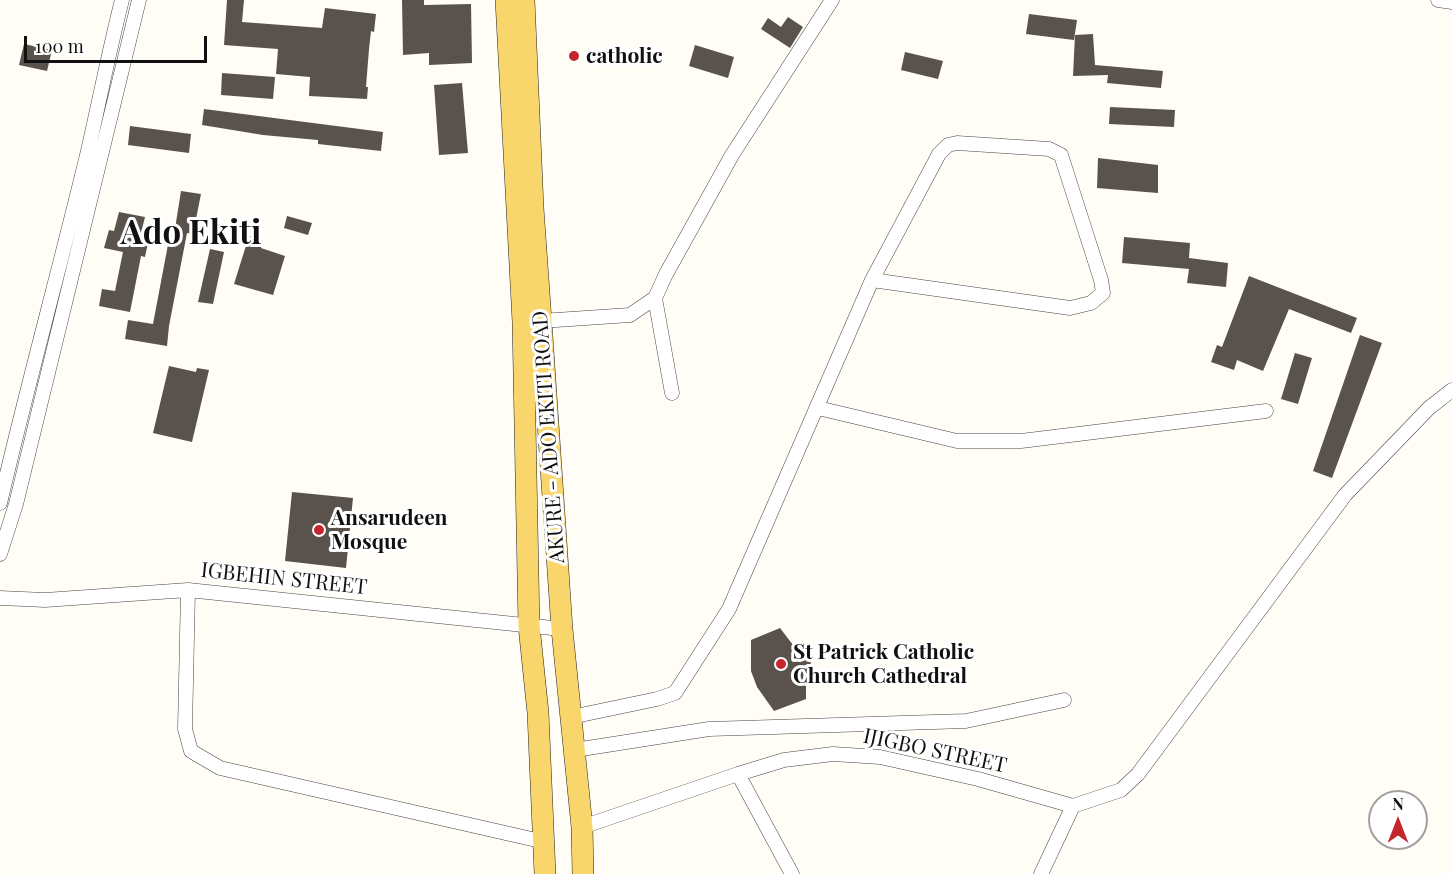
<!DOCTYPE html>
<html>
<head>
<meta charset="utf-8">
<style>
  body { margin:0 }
  #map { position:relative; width:1452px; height:874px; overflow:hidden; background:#fffdf5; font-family:"Playfair Display",serif }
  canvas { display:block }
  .north { position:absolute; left:1368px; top:790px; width:60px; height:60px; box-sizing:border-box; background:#fff; border:2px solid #a0a0a0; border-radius:50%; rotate:0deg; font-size:16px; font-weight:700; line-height:24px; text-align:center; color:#111 }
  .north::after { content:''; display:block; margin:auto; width:21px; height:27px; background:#c4262e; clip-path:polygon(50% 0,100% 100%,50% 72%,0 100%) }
  .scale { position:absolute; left:24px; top:36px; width:183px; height:27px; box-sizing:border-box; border:3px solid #111; border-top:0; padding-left:8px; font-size:18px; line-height:21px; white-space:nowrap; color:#111; -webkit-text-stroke:4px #fff; paint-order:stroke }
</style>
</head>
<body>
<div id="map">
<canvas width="1452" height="874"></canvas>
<div class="north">N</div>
<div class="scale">100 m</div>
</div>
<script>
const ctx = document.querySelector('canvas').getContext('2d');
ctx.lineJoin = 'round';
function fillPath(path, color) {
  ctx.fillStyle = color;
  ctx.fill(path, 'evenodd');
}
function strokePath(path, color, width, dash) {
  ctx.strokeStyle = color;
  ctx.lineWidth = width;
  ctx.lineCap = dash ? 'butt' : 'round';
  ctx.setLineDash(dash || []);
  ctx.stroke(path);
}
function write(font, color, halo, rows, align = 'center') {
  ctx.font = font + ' "Playfair Display",serif';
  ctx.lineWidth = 6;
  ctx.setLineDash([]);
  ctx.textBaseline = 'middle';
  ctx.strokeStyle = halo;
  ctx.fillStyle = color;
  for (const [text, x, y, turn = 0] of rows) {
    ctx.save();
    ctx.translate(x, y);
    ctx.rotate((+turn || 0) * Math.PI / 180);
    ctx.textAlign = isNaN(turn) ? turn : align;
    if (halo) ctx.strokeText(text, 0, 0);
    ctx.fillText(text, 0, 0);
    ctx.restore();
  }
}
fillPath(new Path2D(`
  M227,0H244L242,22L322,28L325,8L376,14L374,32L371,31L369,49L366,87H368L367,99L309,96L310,77L276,74L278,49L224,45Z
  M402,0H424V5L471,4L472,63L429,65V53L403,55Z
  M1029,14L1077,20L1074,40L1026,34Z
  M788,17L803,27L790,48L761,29L768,18L781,27Z
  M1093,34L1095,65L1163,71L1161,88L1107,83L1108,75L1073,76L1075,35Z
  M24,44L52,50L47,71L19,65Z
  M695,45L734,57L728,78L689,66Z
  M905,52L943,61L938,79L901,70Z
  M222,73L275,77L273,99L221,95Z
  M462,83L468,153L439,155L434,85Z
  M1110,107L1175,110L1174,127L1109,124Z
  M204,109L383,132L381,151L318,144V140L263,135L202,125Z
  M130,126L191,134L189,153L128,145Z
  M1098,158L1158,165V193L1097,188Z
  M181,191L201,194L193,234L187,233L169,326L167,346L125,339L128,320L153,324L170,234L174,235Z
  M119,212L145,217L140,237L149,238L145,257L141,256L130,312L99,306L102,289L115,291L123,252L104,248L109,230L114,231Z
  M287,216L312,223L308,235L284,228Z
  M249,236L263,241L261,248L285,256L273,295L234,284Z
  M1124,237L1190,243L1189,258L1228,263L1226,287L1187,283L1189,269L1122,263Z
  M210,249L224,252L213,304L198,302Z
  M1249,276L1357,318L1351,333L1289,309L1263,371L1237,360L1234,370L1211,362L1217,345L1222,347Z
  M1360,335L1382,343L1332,478L1313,471Z
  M1295,353L1312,358L1298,404L1281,399Z
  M169,366L196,372L197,368L209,370L192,442L153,433Z
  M292,492L353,498L346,568L285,561Z
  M780,628L793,645L798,643L810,656L812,675L806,680V699L774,711L757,687L751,671V640Z`), '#5a524d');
const street = new Path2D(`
  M1438,0L1452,2
  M655,298L672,393
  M541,321L630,315L655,298L666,274L732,155L832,0
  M818,408L957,441H1021L1266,411
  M0,503C27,387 59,271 87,155C99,103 109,51 122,0
  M0,554L16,504L139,0
  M188,590L185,729L191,751L220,768L545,842
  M0,598L45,600L188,590L562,629
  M571,717L657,699L675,693L729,609L872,280L939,154L948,145L957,143L1049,149L1061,155L1101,280L1103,293L1091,303L1070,308L872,280
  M575,750L709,729L966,721L1064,700
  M738,774L792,874
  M582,827L738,774L784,760L833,754L880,757L978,779L1073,806
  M1041,874L1073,806L1121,790L1138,774L1345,495L1429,408L1452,390`);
const primary = new Path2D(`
  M506,0L523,322L529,626L538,713L545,874
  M524,0L533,208L541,321L562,629L582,827L583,874`);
strokePath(street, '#444', 15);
strokePath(primary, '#222', 22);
strokePath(street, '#fff', 14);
strokePath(primary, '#f9d66b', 21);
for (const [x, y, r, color] of [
  [574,56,6,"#c4262e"],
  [319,530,6,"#c4262e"],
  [781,664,6,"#c4262e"]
]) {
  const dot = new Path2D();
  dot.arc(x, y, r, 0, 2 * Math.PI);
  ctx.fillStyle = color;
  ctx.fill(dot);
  strokePath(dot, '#fff', 2);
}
write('bold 21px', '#111', '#fff', [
  ["catholic",586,56],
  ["Ansarudeen",331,518],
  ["Mosque",331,542],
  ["St Patrick Catholic",793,652],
  ["Church Cathedral",793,676]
], 'left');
write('21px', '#111', '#fff', [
  ["AKURE - ADO EKITI ROAD",549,437,-94],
  ["IGBEHIN STREET",284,579,6],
  ["IJIGBO STREET",935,751,12]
]);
write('bold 33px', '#111', '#fff', [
  ["Ado Ekiti",191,234]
]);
</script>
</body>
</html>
